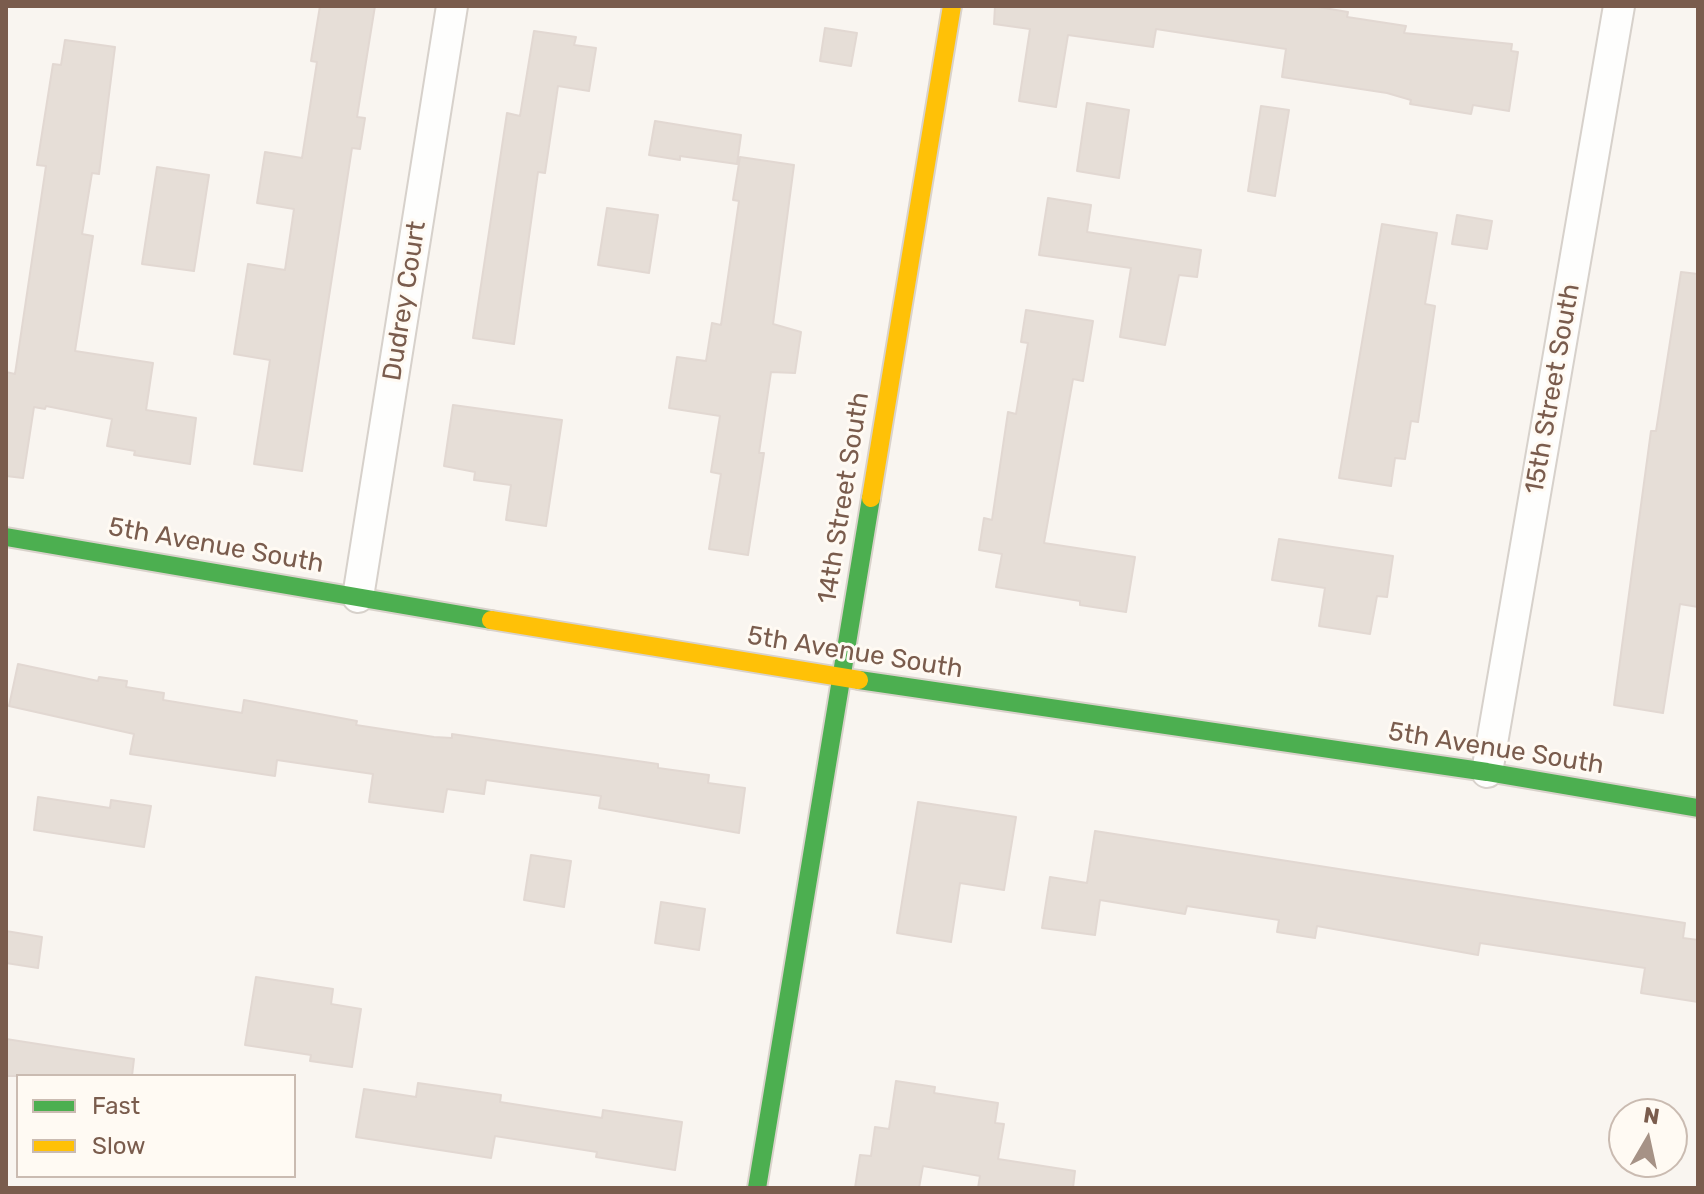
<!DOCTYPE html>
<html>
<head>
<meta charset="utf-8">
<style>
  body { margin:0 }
  #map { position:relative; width:1704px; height:1194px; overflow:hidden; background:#f9f5f0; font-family:Rubik,sans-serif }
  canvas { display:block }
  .frame { position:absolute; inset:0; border:8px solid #7a5c4d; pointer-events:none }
  .legend { position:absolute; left:16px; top:1074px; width:280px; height:104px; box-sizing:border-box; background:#fffaf3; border:2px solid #cabbb1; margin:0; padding:10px 14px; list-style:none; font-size:24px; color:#7a5c4d }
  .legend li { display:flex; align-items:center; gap:16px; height:40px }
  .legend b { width:40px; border:2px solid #cabbb1 }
  .north { position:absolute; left:1608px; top:1098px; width:80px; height:80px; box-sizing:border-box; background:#fffaf3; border:2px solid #cabbb1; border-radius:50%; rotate:9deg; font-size:22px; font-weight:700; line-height:32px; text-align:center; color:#7a5c4d }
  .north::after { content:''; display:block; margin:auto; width:28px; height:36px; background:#a69286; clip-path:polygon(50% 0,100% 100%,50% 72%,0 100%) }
</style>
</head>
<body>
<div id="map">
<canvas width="1704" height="1194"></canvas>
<div class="frame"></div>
<ul class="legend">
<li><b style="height:10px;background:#4caf50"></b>Fast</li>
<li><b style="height:10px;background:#ffc107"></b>Slow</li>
</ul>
<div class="north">N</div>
</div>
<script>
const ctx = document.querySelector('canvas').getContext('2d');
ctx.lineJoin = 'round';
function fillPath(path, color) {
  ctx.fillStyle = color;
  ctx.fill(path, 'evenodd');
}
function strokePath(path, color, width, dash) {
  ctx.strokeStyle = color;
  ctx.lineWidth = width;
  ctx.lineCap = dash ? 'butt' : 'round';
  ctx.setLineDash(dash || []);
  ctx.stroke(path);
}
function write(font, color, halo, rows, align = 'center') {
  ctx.font = font + ' Rubik,sans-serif';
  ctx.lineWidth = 6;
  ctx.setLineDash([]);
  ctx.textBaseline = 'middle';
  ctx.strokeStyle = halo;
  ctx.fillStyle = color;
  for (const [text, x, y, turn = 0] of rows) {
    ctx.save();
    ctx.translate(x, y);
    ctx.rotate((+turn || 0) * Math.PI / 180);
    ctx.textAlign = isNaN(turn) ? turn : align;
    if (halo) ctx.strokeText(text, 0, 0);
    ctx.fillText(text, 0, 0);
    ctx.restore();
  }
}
const building = new Path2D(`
  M320,6H375L357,117L365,118L360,149L352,148L302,471L254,464L270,360L234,354L248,264L285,270L294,209L257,203L265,152L302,158L317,62L311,61Z
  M995,6H1312L1348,12L1347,17L1406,26L1404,33L1512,44L1511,51L1518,52L1509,111L1473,105L1471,114L1410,104L1411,100L1387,93L1282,77L1286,49L1156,29L1153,47L1068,35L1056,107L1019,101L1030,29L994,24Z
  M825,28L857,33L851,66L820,61Z
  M534,31L576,37L574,45L596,48L589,91L558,86L545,173L538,172L514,344L473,338L507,113L520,116Z
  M65,40L115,47L99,174L92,173L82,234L93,236L75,351L153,363L146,410L196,418L190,464L134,455L135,451L107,446L112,419L46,406L45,409L34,407L23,478L6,476V372L15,374L46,166L37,165L53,64L61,65Z
  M1087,103L1129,110L1119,178L1077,171Z
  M1261,106L1289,110L1275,196L1248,191Z
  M655,121L741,135L737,164L680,156V160L649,155Z
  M740,157L794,165L773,324L801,332L795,373L771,372L759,453H764L748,555L709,549L721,474L711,472L720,416L669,408L677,357L706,361L712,323L721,325L739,201L733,200Z
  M157,167L209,175L194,271L142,264Z
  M1048,198L1091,205L1087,232L1201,250L1197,277L1179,275L1165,345L1120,337L1131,268L1039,255Z
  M607,208L658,215L649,273L598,265Z
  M1457,215L1492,221L1487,249L1452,244Z
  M1382,224L1437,233L1425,304L1435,306L1418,422L1411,421L1405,459L1395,458L1391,486L1339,478Z
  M1681,272L1698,274V607L1680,604L1663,713L1614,705L1651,431H1656Z
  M1026,310L1093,321L1083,381L1073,379L1044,543L1135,557L1126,612L1080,605V601L996,587L1002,554L979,550L984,518L992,520L1008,412L1016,414L1028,343L1021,342Z
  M453,405L562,420L546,526L506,520L511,485L474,480L475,472L444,466Z
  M1279,539L1393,556L1387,597L1377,596L1370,634L1319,626L1325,588L1272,580Z
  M18,664L98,681L99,677L127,681L126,687L164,693L163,700L242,713L244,700L357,721L356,725L434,737L452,738V734L658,764V768L709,775L708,783L745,788L739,833L599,808L601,796L486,780L484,794L447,789L443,812L369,802L373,774L277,760L275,776L130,754L134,734L9,706Z
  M38,797L110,808L111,800L151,806L144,847L34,830Z
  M918,802L1016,817L1004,890L960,883L951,942L897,933Z
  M1095,831L1685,923L1683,938L1698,940V1002L1641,993L1645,968L1480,943L1478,955L1317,926L1315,938L1277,932L1279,920L1187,906L1185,914L1100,900L1095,935L1042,928L1050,877L1087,883Z
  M531,855L571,861L564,907L524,900Z
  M661,902L705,909L699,950L655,943Z
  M6,931L42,937L38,968L6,963Z
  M256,977L333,989L331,1004L361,1009L352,1067L310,1061L311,1055L245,1045Z
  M6,1039L134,1059L132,1076H6Z
  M896,1081L935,1087L934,1093L998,1103L995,1123L1004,1124L998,1159L1075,1171L1073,1188H978L980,1176L923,1166L919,1188H855L860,1155L871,1156L875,1127L889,1129Z
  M418,1083L501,1095L500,1102L602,1118L603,1110L682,1122L675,1170L596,1157L597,1152L495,1136L491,1158L356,1137L364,1089L416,1097Z`);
fillPath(building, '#e6ded7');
strokePath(building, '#e2d8d2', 2);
const street = new Path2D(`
  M358,597L452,6
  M1487,772L1619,6`);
const fast = new Path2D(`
  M6,537L491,620
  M859,680L1487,772L1698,808
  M757,1188L871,498`);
const slow = new Path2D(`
  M871,498L952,6
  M491,620L859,680`);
strokePath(street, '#d7d1cb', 34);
strokePath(fast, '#d9d2cb', 22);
strokePath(slow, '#d9d2cb', 22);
strokePath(street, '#fefefd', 30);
strokePath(fast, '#4caf50', 18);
strokePath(slow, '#ffc107', 18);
write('26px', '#7a5c4d', '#fffaf3', [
  ["Dudrey Court",405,301,-81],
  ["15th Street South",1553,389,-80],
  ["14th Street South",844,498,-81],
  ["5th Avenue South",216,546,10],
  ["5th Avenue South",855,653,9],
  ["5th Avenue South",1496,749,9]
]);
</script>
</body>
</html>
